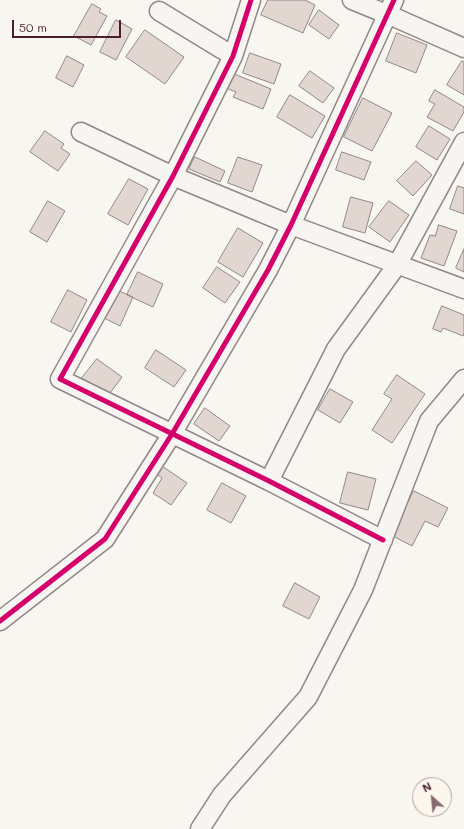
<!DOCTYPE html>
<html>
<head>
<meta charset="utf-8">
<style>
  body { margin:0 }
  #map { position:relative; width:464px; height:829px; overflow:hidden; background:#f8f6f0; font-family:Mali,sans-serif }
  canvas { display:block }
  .north { position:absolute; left:412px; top:777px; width:40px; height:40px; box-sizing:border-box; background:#fbf7ec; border:1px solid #b4a19f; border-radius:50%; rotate:333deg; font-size:11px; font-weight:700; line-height:16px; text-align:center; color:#4a1f2b }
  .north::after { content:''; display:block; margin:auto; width:14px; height:18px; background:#876a70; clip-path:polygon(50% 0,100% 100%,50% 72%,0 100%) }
  .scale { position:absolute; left:12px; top:20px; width:109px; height:18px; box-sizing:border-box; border:2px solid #4a1f2b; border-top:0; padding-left:5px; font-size:12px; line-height:14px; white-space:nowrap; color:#4a1f2b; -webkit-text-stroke:3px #fbf7ec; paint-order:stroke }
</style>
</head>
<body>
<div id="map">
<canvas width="464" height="829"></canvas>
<div class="north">N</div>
<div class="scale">50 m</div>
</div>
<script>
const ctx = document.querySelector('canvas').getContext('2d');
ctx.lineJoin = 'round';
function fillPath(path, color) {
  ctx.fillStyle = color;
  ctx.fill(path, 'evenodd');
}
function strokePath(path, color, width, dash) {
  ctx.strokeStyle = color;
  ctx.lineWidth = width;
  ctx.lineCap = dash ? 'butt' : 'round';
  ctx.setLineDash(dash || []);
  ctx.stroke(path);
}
const building = new Path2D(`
  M268,0H305L315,5L303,33L261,15Z
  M92,4L101,9L99,12L107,16L91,45L74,36Z
  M319,10L339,25L329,39L309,25Z
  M116,20L132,29L116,60L100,52Z
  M145,30L184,57L165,84L126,57Z
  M397,33L427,45L416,73L386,61Z
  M250,53L281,64L274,84L243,73Z
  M67,56L84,65L73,87L56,78Z
  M462,61L464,62V95L447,85Z
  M310,71L334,88L323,103L299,86Z
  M232,73L271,89L263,109L233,97L236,92L226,88Z
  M435,90L464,107V112L453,131L427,117L435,104L429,101Z
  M290,95L325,116L312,138L277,117Z
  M363,98L392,113L372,151L344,137Z
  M429,126L450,139L437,160L416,147Z
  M45,131L64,144L61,148L70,154L58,171L30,152Z
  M342,152L371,162L364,180L336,170Z
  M195,157L225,171L220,182L189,169Z
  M238,157L262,165L252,192L228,183Z
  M416,161L432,175L413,196L397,181Z
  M129,179L148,189L128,225L108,214Z
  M458,186L464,188V214L450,209Z
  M351,197L373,203L365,233L343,227Z
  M48,201L65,211L47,242L30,232Z
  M389,201L409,215L390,242L369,227Z
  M439,225L457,231L444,266L421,258L430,235L435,236Z
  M238,228L263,243L243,277L218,262Z
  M464,249V272L456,268Z
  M217,267L240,282L225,303L203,288Z
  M138,272L163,284L153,307L127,295Z
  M68,290L87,300L71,332L51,322Z
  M117,290L133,297L120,326L104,318Z
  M442,306L464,315V333L463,336L443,328L441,332L433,329Z
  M156,350L186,370L174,387L145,368Z
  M97,359L122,377L107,397L82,378Z
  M397,375L425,394L392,443L372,430L392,399L384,394Z
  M330,389L353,402L340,423L318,410Z
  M205,408L230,426L219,441L194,424Z
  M159,464L187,483L171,505L153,493L162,478L154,472Z
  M348,472L376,479L368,510L340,503Z
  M222,483L246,496L231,523L207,510Z
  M414,491L448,508L438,527L425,521L412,546L391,535Z
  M295,583L320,597L309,619L283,606Z`);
fillPath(building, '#e2d7d0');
strokePath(building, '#918787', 1);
const minor = new Path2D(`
  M251,0L233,56L173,176L60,379L269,481L383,540
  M352,0L396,18L464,48
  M159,11L233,56
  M81,132L173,176L291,225L464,289
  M269,481L336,349L397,265L464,142
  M0,621L105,539L172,434L268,270L291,225L394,0
  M200,829L222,795L308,697L363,590L429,421L464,379`);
strokePath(minor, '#918787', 21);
strokePath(minor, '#f6f5f1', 18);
strokePath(new Path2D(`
  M251,0L233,56L173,176L60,379L269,481L383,540
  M0,621L105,539L172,434L268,270L291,225L394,0`), '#d6006c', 5);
</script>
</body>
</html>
